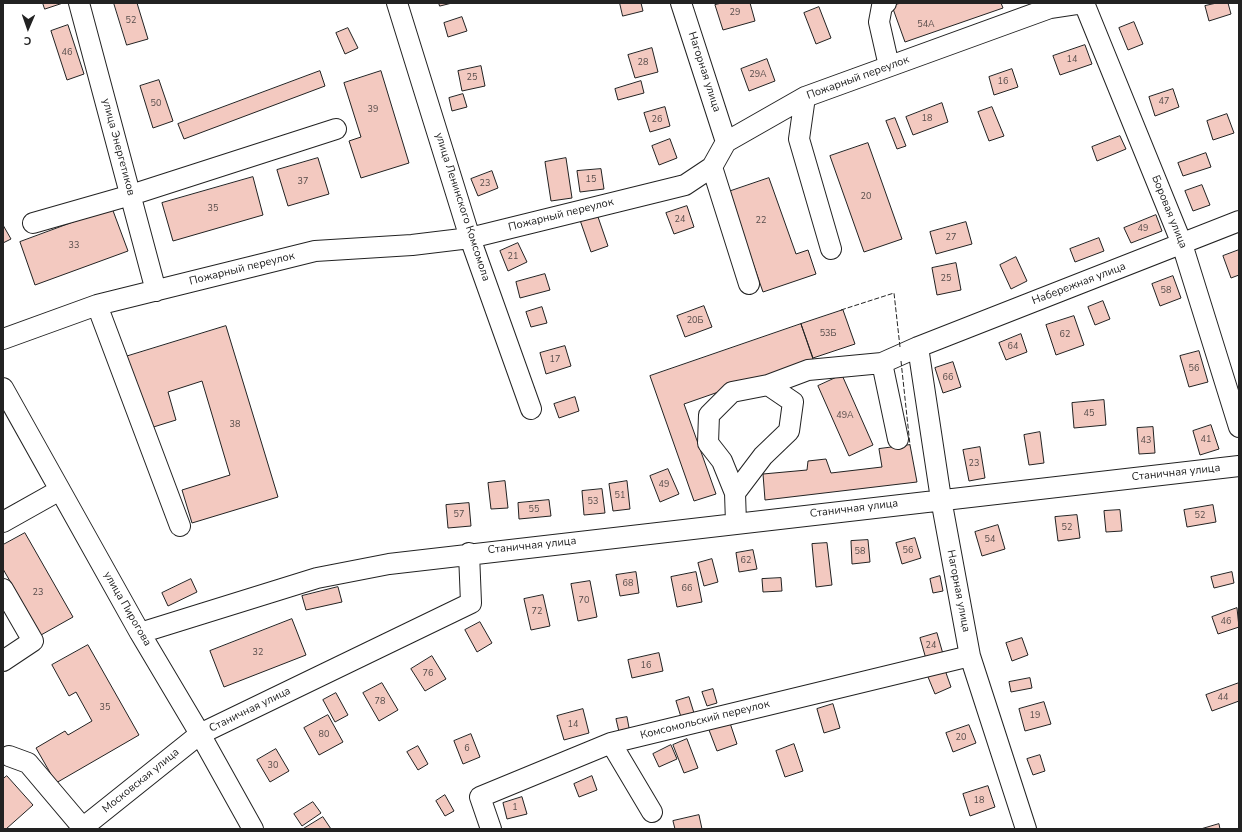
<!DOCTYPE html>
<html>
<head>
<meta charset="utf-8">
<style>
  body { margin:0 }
  #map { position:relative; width:1242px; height:832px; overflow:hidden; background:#fff; font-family:"Nunito Sans",sans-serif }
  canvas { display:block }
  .frame { position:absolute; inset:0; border:4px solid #222; pointer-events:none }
  .north { position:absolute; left:8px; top:8px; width:40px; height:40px; -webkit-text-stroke:3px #fff; paint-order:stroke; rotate:182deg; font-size:11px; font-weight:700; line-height:16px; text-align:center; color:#222 }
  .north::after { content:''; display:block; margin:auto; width:14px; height:18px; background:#222; clip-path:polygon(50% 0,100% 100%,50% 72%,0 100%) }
</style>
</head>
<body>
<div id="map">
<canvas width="1242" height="832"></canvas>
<div class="frame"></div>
<div class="north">С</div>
</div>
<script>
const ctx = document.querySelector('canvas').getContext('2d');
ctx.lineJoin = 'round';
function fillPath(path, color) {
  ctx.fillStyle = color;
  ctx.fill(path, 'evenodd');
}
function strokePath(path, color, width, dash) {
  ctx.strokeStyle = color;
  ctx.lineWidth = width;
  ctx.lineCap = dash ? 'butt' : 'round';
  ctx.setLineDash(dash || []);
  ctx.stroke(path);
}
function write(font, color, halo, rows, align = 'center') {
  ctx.font = font + ' "Nunito Sans",sans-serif';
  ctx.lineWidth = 3;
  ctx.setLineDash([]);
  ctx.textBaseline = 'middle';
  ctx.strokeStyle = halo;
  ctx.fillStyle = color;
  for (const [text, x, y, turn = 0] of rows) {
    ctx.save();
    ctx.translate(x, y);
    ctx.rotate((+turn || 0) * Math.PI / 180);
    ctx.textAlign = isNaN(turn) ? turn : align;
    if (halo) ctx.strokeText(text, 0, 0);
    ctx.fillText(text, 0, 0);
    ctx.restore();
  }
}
const building = new Path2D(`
  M43,3H63L45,9Z
  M114,3H137L148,39L127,45Z
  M439,3H452L440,6Z
  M620,3H641L643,11L623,16Z
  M722,3H750L755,21L723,30L715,5Z
  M901,3H1001L1003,8L905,42L892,6Z
  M1217,3H1228L1231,14L1209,21L1205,6Z
  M819,7L831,38L816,44L804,13Z
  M462,17L467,31L448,37L444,23Z
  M1134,22L1143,44L1128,50L1119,28Z
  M68,25L84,74L67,80L51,31Z
  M348,28L358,48L345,54L336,33Z
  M1085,45L1092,64L1060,75L1053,56Z
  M652,48L658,72L635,78L628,55Z
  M767,59L775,81L749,91L741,69Z
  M481,66L485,86L462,91L458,71Z
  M1012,69L1018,87L994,95L989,77Z
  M320,71L325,86L184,139L178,124Z
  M381,71L409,163L361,178L349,141L361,137L344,83Z
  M159,80L173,121L153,128L140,86Z
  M641,81L644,93L618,100L615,89Z
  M1173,89L1179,107L1155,116L1149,97Z
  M463,94L467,107L452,111L449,98Z
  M942,103L948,122L913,135L906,117Z
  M665,107L670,126L650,132L644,113Z
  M992,107L1004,136L989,141L978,112Z
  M1227,114L1234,133L1213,140L1207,121Z
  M895,118L906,146L897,149L886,121Z
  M1120,136L1126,149L1097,161L1092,147Z
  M670,139L677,158L659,165L652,146Z
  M868,143L902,239L864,252L830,156Z
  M1206,153L1211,167L1183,176L1178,163Z
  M318,158L329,194L288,206L277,170Z
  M566,158L572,198L551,201L545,162Z
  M601,169L604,189L580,192L577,171Z
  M492,171L498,188L478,196L471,179Z
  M253,177L263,215L173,241L162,203Z
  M769,178L796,254L808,250L816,274L763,292L728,192Z
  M1202,185L1210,205L1193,211L1185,191Z
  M687,206L694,227L674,234L666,213Z
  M112,208L128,251L35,285L20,242Z
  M597,214L608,246L591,252L580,220Z
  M1156,215L1162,231L1131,243L1124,228Z
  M966,222L972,244L936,254L930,232Z
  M3,225L11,239L3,243Z
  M1099,238L1104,251L1075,262L1070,249Z
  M518,243L527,262L508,271L500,251Z
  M1239,250V275L1231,278L1223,256Z
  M1016,257L1027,281L1011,289L1000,265Z
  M956,263L961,290L937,295L932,268Z
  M545,274L550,290L520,298L516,282Z
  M1173,276L1181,298L1160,306L1152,284Z
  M1103,301L1110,319L1095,325L1088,307Z
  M704,306L712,327L685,337L677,316Z
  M542,307L547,323L531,327L526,312Z
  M843,310L855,344L813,358L801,324Z
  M1074,316L1084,345L1056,355L1046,325Z
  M801,324L813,359L684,404L716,494L694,501L650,376Z
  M226,326L278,497L192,523L182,490L230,475L202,381L168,392L176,420L147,429L125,357Z
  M1021,334L1027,352L1006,360L999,343Z
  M565,346L571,366L546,374L540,353Z
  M1199,351L1208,382L1189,387L1180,356Z
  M953,362L961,387L943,393L935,368Z
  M842,375L873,445L849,456L818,386Z
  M575,397L579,411L559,418L554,404Z
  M1104,400L1106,425L1074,428L1072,403Z
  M1211,425L1219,449L1200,455L1193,431Z
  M1153,427L1155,453L1139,454L1137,428Z
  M1040,432L1044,463L1029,465L1024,435Z
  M910,445L917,482L765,500L763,474L807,470L808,461L826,459L831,473L882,467L879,449Z
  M980,447L985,478L969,481L963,450Z
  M668,469L679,494L660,502L650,476Z
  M505,481L508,508L491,509L488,483Z
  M627,481L630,509L613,511L609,484Z
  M602,489L605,513L584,515L582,491Z
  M549,500L551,516L519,519L518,503Z
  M469,503L471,526L448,528L446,505Z
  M1213,505L1216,522L1187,527L1184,510Z
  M1120,510L1122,531L1106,532L1104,511Z
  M1077,515L1080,538L1058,541L1055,517Z
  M998,525L1005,549L982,556L975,532Z
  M25,533L73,617L41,635L3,569V545Z
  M915,538L921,558L902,564L896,543Z
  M868,540L870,562L852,564L851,541Z
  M827,543L832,585L816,587L812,544Z
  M753,550L757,569L739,572L736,553Z
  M712,559L718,582L704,586L698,563Z
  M636,572L639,593L620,596L616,575Z
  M696,572L702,602L677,607L671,577Z
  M1232,572L1234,583L1214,588L1211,577Z
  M940,576L943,591L933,593L930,579Z
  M781,578L782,591L763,592L762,579Z
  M191,579L197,592L168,606L162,593Z
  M590,581L597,617L578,621L571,584Z
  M338,587L342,602L306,610L302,596Z
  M543,595L550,626L531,630L524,599Z
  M1237,608L1239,627L1218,634L1212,617Z
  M292,619L306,655L224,687L210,651Z
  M480,622L492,643L477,652L465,630Z
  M937,633L943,654L926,659L920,638Z
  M1022,638L1028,655L1012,661L1006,643Z
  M88,645L139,735L56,783L36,748L65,731L68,735L92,721L76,692L69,696L52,665Z
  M659,653L663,671L632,678L628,660Z
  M432,656L446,679L425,691L411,669Z
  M945,670L951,687L935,694L928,677Z
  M1030,678L1032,688L1011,692L1009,682Z
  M382,683L398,710L379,721L363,693Z
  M1239,683V701L1212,711L1206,695Z
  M713,689L717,703L707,706L702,692Z
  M336,693L348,715L335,722L323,700Z
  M689,697L694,713L681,717L676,701Z
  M1044,702L1051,724L1025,731L1019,709Z
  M833,704L840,728L824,733L817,709Z
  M583,709L589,733L564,740L557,716Z
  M328,715L343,742L319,755L304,728Z
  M627,717L630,733L620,736L616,719Z
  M730,723L737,744L717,751L709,730Z
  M969,725L976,743L953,752L946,733Z
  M471,734L480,757L463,764L454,741Z
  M687,739L698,768L684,773L673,745Z
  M794,744L803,771L785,777L776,751Z
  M671,745L677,759L659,767L653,754Z
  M418,746L428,764L418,770L407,752Z
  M276,749L289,771L270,782L257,760Z
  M1040,755L1045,771L1033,775L1027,759Z
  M7,776L33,805L6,829H3V779Z
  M592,776L597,790L579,797L574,784Z
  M988,786L995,807L970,816L963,794Z
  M445,795L454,811L445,816L436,801Z
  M522,797L527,814L507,819L503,803Z
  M313,802L321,813L302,826L294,814Z
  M699,815L702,829H675L673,821Z
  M323,817L331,829H303Z
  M1219,824L1220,829H1201Z`);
fillPath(building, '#f3c9c0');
strokePath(building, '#222', 1);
const minor = new Path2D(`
  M79,3L156,291
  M397,3L470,238L531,409
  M681,3L726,142
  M886,3L882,6L879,22L889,66
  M1084,3L1182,244L1239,427
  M805,97L799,139L831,249
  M712,167L749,284
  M33,223L131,195L336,129
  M97,305L180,526
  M3,339L97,305L315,251L412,245L470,238L685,185L712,167L726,142L805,97L1050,8L1083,3
  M918,347L941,499L970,656L1026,829
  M768,385L808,370L882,363
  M3,388L140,633L200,734L253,829
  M898,439L882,363L918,347L1239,221
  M735,493L722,461L708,443L709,415L732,392L768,385L793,402L789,431L763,456L735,493L736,523
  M3,522L60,490
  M3,589L33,641L3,661
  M140,633L317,578L389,564L1239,466
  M611,743L652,812
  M9,756L28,763L83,828
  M81,829L200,734L471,603L469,553
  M491,829L480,797L611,743L970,656`);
strokePath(minor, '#222', 22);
strokePath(minor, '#fff', 20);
strokePath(new Path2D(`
  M841,310L894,293L900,347
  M901,361L910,445`), '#222', 1, [5, 2]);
write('9px', '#564c4a', null, [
  ["29",735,13],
  ["52",131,21],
  ["54А",926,25],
  ["46",67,53],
  ["14",1072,60],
  ["28",643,63],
  ["29А",758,75],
  ["25",472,78],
  ["16",1003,82],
  ["47",1164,102],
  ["50",156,104],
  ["39",373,110],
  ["18",927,119],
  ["26",657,120],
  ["15",591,180],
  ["37",303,182],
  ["23",485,184],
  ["20",866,197],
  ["35",213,209],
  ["24",680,220],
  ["22",761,221],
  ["49",1143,229],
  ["27",951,238],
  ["33",74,246],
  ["21",513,257],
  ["25",946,279],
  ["58",1166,291],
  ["20Б",695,321],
  ["53Б",828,334],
  ["62",1065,335],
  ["64",1013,347],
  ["17",555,360],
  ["56",1194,369],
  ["66",948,378],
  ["45",1089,414],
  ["49А",845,416],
  ["38",235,425],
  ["41",1206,440],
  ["43",1146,441],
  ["23",974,464],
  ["49",664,485],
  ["51",620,496],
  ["53",593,502],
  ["55",534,510],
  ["57",459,515],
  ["52",1200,516],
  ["52",1067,528],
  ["54",990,540],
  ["56",908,551],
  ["58",860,552],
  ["62",746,561],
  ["68",628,584],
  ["66",687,589],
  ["23",38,593],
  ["70",584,601],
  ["72",537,612],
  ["46",1226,622],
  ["24",931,646],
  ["32",258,653],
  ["16",646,666],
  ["76",428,674],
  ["44",1223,698],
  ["78",380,702],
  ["35",105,708],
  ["19",1035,716],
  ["14",573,725],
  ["80",324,735],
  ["20",961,738],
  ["6",467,749],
  ["30",273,766],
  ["18",979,801],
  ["1",515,808]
]);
write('11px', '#222', '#fff', [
  ["Нагорная улица",704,72,72],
  ["Пожарный переулок",858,78,-20],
  ["улица Энергетиков",118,147,75],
  ["улица Ленинского Комсомола",462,207,72],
  ["Боровая улица",1169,212,68],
  ["Пожарный переулок",561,215,-14],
  ["Пожарный переулок",242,269,-14],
  ["Набережная улица",1079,284,-21],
  ["Станичная улица",1176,473,-6],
  ["Станичная улица",854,509,-7],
  ["Станичная улица",532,546,-6],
  ["Нагорная улица",958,591,79],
  ["улица Пирогова",127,609,60],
  ["Станичная улица",250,710,-26],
  ["Комсомольский переулок",705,720,-14],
  ["Московская улица",141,781,-39]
]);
</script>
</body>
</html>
